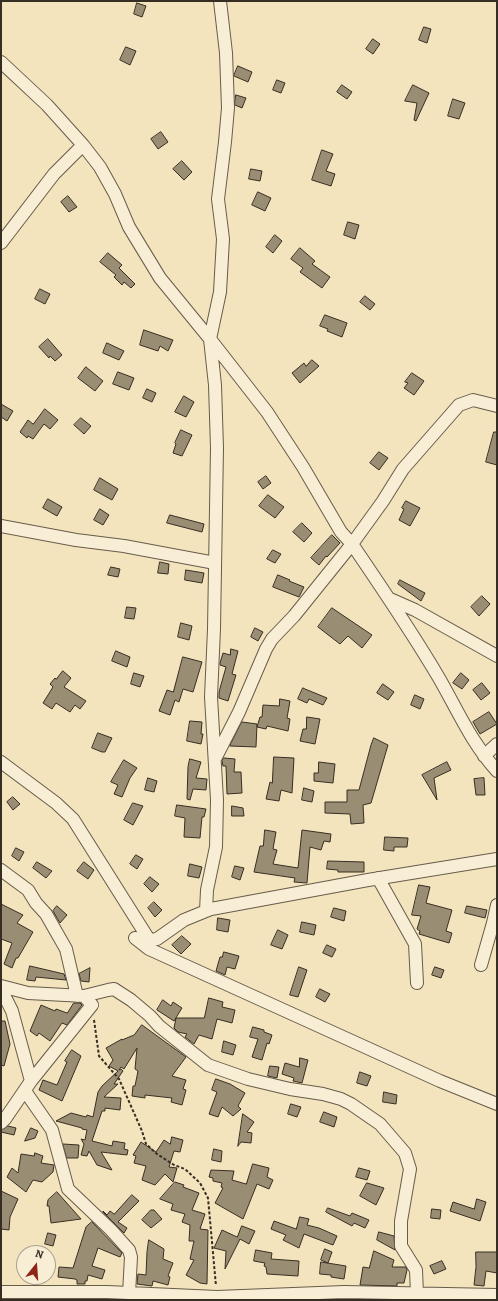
<!DOCTYPE html>
<html>
<head>
<meta charset="utf-8">
<style>
  body { margin:0 }
  #map { position:relative; width:498px; height:1301px; overflow:hidden; background:#f4e4be; font-family:Alegreya,serif }
  canvas { display:block }
  .frame { position:absolute; inset:0; border:2px solid #372e23; pointer-events:none }
  .north { position:absolute; left:16px; top:1245px; width:40px; height:40px; box-sizing:border-box; background:#f8edd5; border:1px solid #aba18e; border-radius:50%; rotate:17deg; font-size:11px; font-weight:700; line-height:16px; text-align:center; color:#372e23 }
  .north::after { content:''; display:block; margin:auto; width:14px; height:18px; background:#8f2418; clip-path:polygon(50% 0,100% 100%,50% 72%,0 100%) }
</style>
</head>
<body>
<div id="map">
<canvas width="498" height="1301"></canvas>
<div class="frame"></div>
<div class="north">N</div>
</div>
<script>
const ctx = document.querySelector('canvas').getContext('2d');
ctx.lineJoin = 'round';
function fillPath(path, color) {
  ctx.fillStyle = color;
  ctx.fill(path, 'evenodd');
}
function strokePath(path, color, width, dash) {
  ctx.strokeStyle = color;
  ctx.lineWidth = width;
  ctx.lineCap = dash ? 'butt' : 'round';
  ctx.setLineDash(dash || []);
  ctx.stroke(path);
}
const building = new Path2D(`
  M137,3L146,6L142,17L134,14Z
  M424,27L431,29L427,43L419,40Z
  M373,39L380,44L373,54L366,49Z
  M126,47L136,51L130,65L120,60Z
  M238,66L252,72L248,82L234,76Z
  M277,80L285,83L281,93L273,90Z
  M342,85L352,92L347,99L337,92Z
  M413,85L429,93L416,121L414,120L417,103L405,101Z
  M236,95L246,98L242,108L235,105Z
  M453,99L465,103L459,119L448,116Z
  M161,132L168,142L158,149L151,139Z
  M322,150L333,154L326,171L335,174L331,186L312,180Z
  M182,161L192,172L184,180L173,169Z
  M251,169L262,171L260,181L249,179Z
  M258,192L271,198L265,211L252,205Z
  M68,196L77,207L69,212L61,202Z
  M348,222L359,225L355,239L344,235Z
  M275,235L282,241L273,253L266,247Z
  M300,248L315,261L312,264L330,277L322,288L300,272L303,268L291,259Z
  M108,253L122,265L119,268L135,284L131,288L124,282L122,285L114,277L116,275L100,262Z
  M40,289L50,294L45,304L35,299Z
  M365,296L375,304L370,310L360,302Z
  M325,315L347,323L342,337L327,331L328,329L320,326Z
  M144,330L173,340L168,351L160,346L158,351L140,345Z
  M48,339L62,355L55,361L50,356L49,358L39,347Z
  M107,343L124,351L119,360L103,353Z
  M312,360L319,366L300,383L292,373L304,363L306,366Z
  M86,367L103,381L95,391L78,378Z
  M118,372L134,378L129,390L113,384Z
  M412,373L424,381L414,395L404,388L408,383L405,382Z
  M147,389L156,393L152,402L143,398Z
  M184,396L194,402L186,417L175,412Z
  M1,404L13,411L7,421L1,417Z
  M45,409L58,420L50,429L44,424L33,439L28,436L27,438L20,432L28,420L33,424Z
  M81,418L91,426L84,434L74,425Z
  M181,430L192,435L182,456L173,453L176,444L175,443Z
  M494,432H497V465L486,462Z
  M379,452L388,458L379,470L370,463Z
  M266,476L271,483L263,489L258,482Z
  M100,478L118,489L112,500L94,490Z
  M268,495L284,507L275,518L259,506Z
  M48,499L62,507L57,516L43,508Z
  M406,501L420,508L410,526L399,520L404,509L402,508Z
  M100,509L109,515L103,525L94,520Z
  M170,515L204,524L202,532L167,523Z
  M302,523L312,533L304,542L293,532Z
  M332,535L340,543L327,557L326,556L319,565L311,558Z
  M273,550L281,554L275,563L267,559Z
  M160,562L169,564L168,574L158,573Z
  M111,567L120,569L118,577L108,575Z
  M186,570L204,573L202,583L185,580Z
  M278,575L290,580L289,581L304,587L299,597L273,587Z
  M400,580L425,593L421,601L398,584Z
  M482,596L490,604L479,616L471,607Z
  M127,607L136,608L134,619L125,618Z
  M332,608L372,635L362,648L348,636L340,644L318,627Z
  M181,623L192,626L189,640L178,637Z
  M255,628L263,632L258,641L251,637Z
  M231,649L238,651L232,674L236,675L228,701L219,698V692L226,667L220,665V663L223,653L230,655Z
  M116,651L130,657L127,667L112,661Z
  M183,657L202,662L193,692L183,689L179,702L175,700L170,715L159,711L167,690L173,692Z
  M63,671L71,678L64,687L86,701L80,709L75,705L70,712L56,703L52,709L43,703L53,687L50,684L55,678L56,679Z
  M134,673L144,676L140,687L131,684Z
  M461,673L469,680L462,689L453,683Z
  M482,683L490,693L481,700L473,690Z
  M383,684L394,692L388,700L377,693Z
  M303,688L305,689L327,698L323,705L309,699L307,703L298,699Z
  M415,695L424,699L420,709L411,705Z
  M280,699L290,701L287,718L290,719L288,731L267,726L266,729L257,727L260,717H262L263,705L279,706Z
  M489,712L497,724L480,734L473,722Z
  M307,717L320,719L315,744L300,741L303,729H306Z
  M190,721L202,722L201,734H203L201,744L187,741Z
  M242,722L257,724L256,747L230,746Z
  M98,733L112,738L105,752H102L92,748Z
  M374,738L388,745L371,803L363,805L364,823L351,824L350,814L325,813V802H347V790H359L371,745Z
  M274,757L294,758L292,793L281,790L279,801L266,799L270,782L272,783Z
  M224,758L235,759L234,772H241L242,793L227,794L226,766H223L222,761Z
  M190,759L201,762L196,778L207,779L206,790L193,789L190,800L187,799L188,767Z
  M124,760L137,768L130,778L122,797L114,794L118,785L111,782Z
  M319,762L335,764L333,783L314,781V773H318Z
  M447,762L451,770L434,778L437,800L422,775Z
  M148,778L157,781L154,792L145,790Z
  M484,778L485,795H476L474,779Z
  M304,788L314,791L312,802L302,800Z
  M13,797L20,804L13,810L7,802Z
  M133,803L143,806L133,825L124,820Z
  M177,805L206,809L204,817H202L200,838L184,837L185,818L175,816Z
  M232,806L243,808L244,816H232Z
  M265,830L276,832L273,849L277,850L273,864L298,868L302,830L331,834L330,842L324,841L321,850L310,847L307,883L294,882L295,878L254,872L260,846H263Z
  M385,837L408,838L407,847H394V851L384,850Z
  M16,848L24,852L19,861L12,856Z
  M136,855L143,859L137,869L130,864Z
  M328,861L364,862V872H338V870L327,869Z
  M37,862L52,871L46,878L33,868Z
  M84,862L94,870L88,879L77,871Z
  M190,864L202,867L199,878L188,876Z
  M235,866L244,868L240,880L232,877Z
  M150,877L159,884L152,892L144,884Z
  M419,885L430,887L426,903L452,910L446,931L452,933L449,943L419,934L420,931L417,929L421,916L412,915Z
  M154,902L162,910L155,917L148,908Z
  M1,904L23,915L17,923L33,932L18,958H16L12,968L4,964L12,943L1,939Z
  M57,906L67,915L60,923L53,911Z
  M467,906L487,910L485,918L465,913Z
  M334,908L346,911L344,921L331,917Z
  M218,918L230,920L228,932L217,930Z
  M302,922L316,925L314,935L300,932Z
  M278,930L288,935L282,949L271,945Z
  M182,936L191,944L181,954L172,945Z
  M327,945L336,949L332,957L323,953Z
  M224,952L239,956L235,969L227,967L225,975L216,971L220,957H222Z
  M30,966L64,974L66,980L36,977L35,981L27,980Z
  M299,967L307,970L298,997L290,995Z
  M435,967L444,970L441,978L432,975Z
  M90,968L89,982L81,981L79,974Z
  M320,989L330,994L325,1002L316,997Z
  M209,998L223,1002L222,1007L235,1010L232,1023L217,1019L212,1039L199,1035L194,1044L185,1037L187,1034L178,1032L174,1028L176,1018H204Z
  M163,1000L171,1006L173,1002L182,1008L174,1021L157,1010Z
  M74,1003H80L82,1005L67,1025L62,1023L50,1041L39,1033L37,1036L30,1031L41,1005L55,1011L56,1009L67,1013Z
  M1,1021H5L10,1044L4,1066L1,1065Z
  M142,1025L186,1057L172,1076L186,1080L183,1089L186,1090L182,1105L171,1102L172,1098L145,1095V1098L132,1096L133,1086H135L138,1071L135,1069L137,1048L124,1069L121,1067L119,1070L121,1069L123,1071L114,1084H118L104,1097L121,1098L120,1110L105,1108V1111H102L92,1141L112,1146L113,1141L125,1143L124,1149L128,1150L127,1155L101,1152L112,1170L97,1165L89,1151L87,1156L81,1155L84,1144L81,1139L85,1140L87,1130L82,1129V1128L56,1121L71,1113L86,1117L87,1115L93,1117L98,1092L102,1086L118,1071L109,1066L113,1060L106,1048L122,1039V1040L134,1035Z
  M253,1027L264,1030V1032L272,1035L269,1044L267,1043L262,1060L252,1057L258,1039L250,1037Z
  M224,1041L236,1045L233,1055L222,1052Z
  M72,1050L81,1056L62,1101L39,1090L43,1080L57,1085L67,1062L65,1061Z
  M300,1058L308,1060L302,1083L293,1081L294,1078L282,1074L285,1063L299,1067Z
  M270,1066L279,1067L277,1078L268,1076Z
  M360,1072L371,1076L367,1086L357,1083Z
  M216,1079L230,1084L245,1093L238,1106L241,1109L233,1116L222,1107L218,1117L209,1114L217,1092L212,1090Z
  M384,1092L397,1095L396,1104L383,1102Z
  M291,1104L301,1107L297,1117L288,1114Z
  M324,1112L337,1117L334,1127L320,1122Z
  M243,1114L254,1122L247,1132L252,1133L251,1143L241,1142L238,1146Z
  M8,1126L16,1128L14,1135L1,1132V1130Z
  M31,1128L38,1131L35,1138L25,1141Z
  M172,1137L183,1140L180,1152L174,1151L169,1167L177,1168L173,1182L165,1174L155,1185L142,1180L146,1166L134,1163L136,1156L133,1155L141,1142L156,1152L164,1140L170,1144Z
  M63,1144L79,1145L78,1158H67Z
  M214,1149L222,1151L221,1162L212,1160Z
  M35,1153L43,1156L41,1163L54,1165L53,1172L42,1182L33,1180L26,1192L7,1177L12,1168L18,1173L21,1154L34,1156Z
  M253,1164L269,1168L267,1177L273,1180L269,1189L257,1184L243,1219L215,1203L223,1188L221,1187L222,1183L213,1181V1178L209,1177L211,1170L234,1171L232,1180L246,1184Z
  M359,1168L370,1171L367,1180L356,1177Z
  M175,1182L184,1185L183,1187L199,1193L192,1210L205,1214L200,1229L208,1230L207,1284L200,1283L186,1275L194,1260L190,1259L194,1241H189L190,1225L182,1222L185,1214L171,1210L173,1204L160,1199Z
  M367,1183L384,1188L376,1205L360,1196Z
  M1,1191L18,1199L10,1217L9,1230L1,1229Z
  M57,1192L81,1219L51,1223L49,1206H47L48,1200Z
  M132,1195L139,1201L118,1222L127,1228L124,1233L103,1212V1211L107,1215L110,1211L114,1214Z
  M477,1199L486,1202L480,1221L450,1211L453,1202L474,1209Z
  M328,1208L350,1216L352,1213L369,1220L365,1228L354,1223L352,1226L326,1212Z
  M432,1209L441,1210L440,1219L431,1218Z
  M151,1210H154L162,1219L151,1228L142,1220Z
  M300,1217L309,1219L307,1225L319,1228L337,1236L333,1245L304,1234L299,1248L283,1240L286,1235L271,1229L274,1221L296,1229Z
  M92,1222L122,1253L120,1257L98,1248L92,1266L105,1270L102,1279L88,1275L87,1281H85V1284H77V1280L75,1279L58,1277L59,1267L73,1268L86,1227Z
  M242,1226L255,1231L249,1244L240,1239L225,1269L226,1251L214,1248L222,1230L237,1237Z
  M379,1232L394,1236L395,1250L377,1240Z
  M48,1233L56,1235L53,1246L45,1244Z
  M149,1240L164,1249L163,1259L173,1263L168,1276L170,1277L168,1285L153,1281L152,1286L137,1284L138,1274L146,1275L147,1252Z
  M325,1249L332,1252L328,1263L321,1260Z
  M256,1250L272,1253L271,1259L299,1261L298,1276L267,1274L266,1267L264,1266L265,1263L254,1261Z
  M374,1251L394,1260L392,1267H406L407,1270L404,1283H397V1286L360,1285L363,1267L369,1268Z
  M476,1252H497V1273L486,1271L484,1286L474,1285L476,1267Z
  M442,1261L446,1269L434,1274L430,1266Z
  M321,1262L346,1266L344,1279L331,1277V1275L320,1274Z`);
fillPath(building, '#998d74');
strokePath(building, '#372e23', 1);
const minor = new Path2D(`
  M1,62L47,105L83,145L100,167L115,194L129,227L160,278L210,339L267,412L303,467L341,532L352,544C382,588 412,632 439,678C458,711 471,742 497,771
  M1,243L54,174L83,145
  M1,526L76,540L124,546L215,563
  M390,599L415,610L497,656
  M484,756L497,744
  M216,757L239,712L266,649L272,639L294,616L352,544L383,501L403,469L459,405L473,400L497,406
  M1,762L56,803L73,819L148,938L151,940L157,939L184,920L211,909L368,880L497,859
  M1,870L28,890L36,903L46,914L66,949L77,996
  M378,878L415,944L417,983
  M206,911L207,890L216,847L217,800L211,697L214,629L217,448L215,385L210,339L220,292L223,239L218,199L225,142L228,108L226,53L220,1
  M135,938L149,949L440,1081L497,1104
  M481,965L493,923L497,905
  M1,986L28,993L84,996L108,990L114,989L131,1000L150,1016L159,1026L208,1065L248,1079L290,1089L323,1094L341,1099L351,1104L380,1124L405,1153L410,1169L401,1221V1246L416,1270L417,1294
  M1,989L12,1011L31,1081L5,1119L1,1123
  M31,1081L92,1005L84,996
  M25,1091L52,1130L68,1189L111,1230L129,1250L131,1257L129,1294
  M1,1292H107L217,1297L344,1292L497,1295`);
strokePath(minor, '#665c4a', 14);
strokePath(new Path2D(`
  M94,1020L99,1056L119,1079L142,1131L146,1144L157,1154L174,1165L185,1169L200,1183L208,1198L216,1286`), '#372e23', 2, [3, 2]);
strokePath(minor, '#f8edd5', 12);
</script>
</body>
</html>
